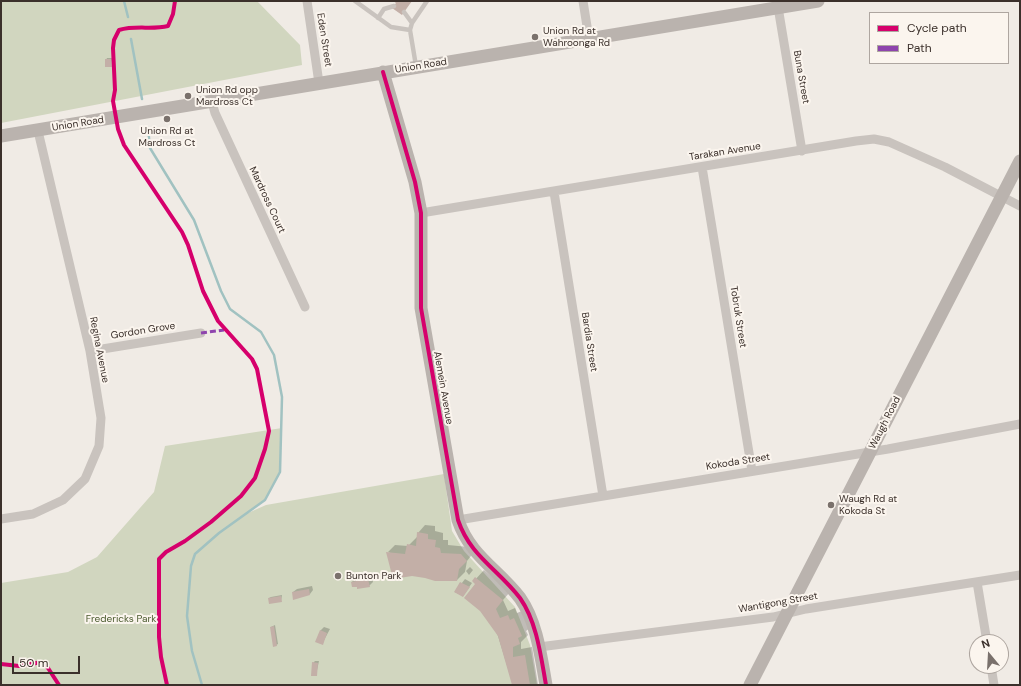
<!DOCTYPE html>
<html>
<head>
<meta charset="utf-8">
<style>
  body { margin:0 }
  #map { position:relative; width:1021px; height:686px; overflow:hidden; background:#f0ebe5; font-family:"DM Sans",sans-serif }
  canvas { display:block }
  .frame { position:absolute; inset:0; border:2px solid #3b302b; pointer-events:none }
  .legend { position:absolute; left:869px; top:12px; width:140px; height:52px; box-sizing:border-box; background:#fbf5ee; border:1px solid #aea6a0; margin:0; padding:5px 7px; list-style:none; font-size:12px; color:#3b302b }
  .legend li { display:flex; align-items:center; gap:8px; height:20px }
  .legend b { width:20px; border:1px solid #aea6a0 }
  .north { position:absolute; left:969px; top:634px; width:40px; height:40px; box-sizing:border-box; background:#fbf5ee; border:1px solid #aea6a0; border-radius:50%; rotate:342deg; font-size:11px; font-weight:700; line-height:16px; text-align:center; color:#3b302b }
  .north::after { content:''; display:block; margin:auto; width:14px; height:18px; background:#7a716c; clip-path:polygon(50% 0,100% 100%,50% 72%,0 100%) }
  .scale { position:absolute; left:12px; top:656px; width:68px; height:18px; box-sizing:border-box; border:2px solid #3b302b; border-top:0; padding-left:5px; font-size:12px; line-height:14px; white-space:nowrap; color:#3b302b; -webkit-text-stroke:3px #fbf5ee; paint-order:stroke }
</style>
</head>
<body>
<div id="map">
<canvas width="1021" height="686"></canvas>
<div class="frame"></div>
<ul class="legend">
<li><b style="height:5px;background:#d6006c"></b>Cycle path</li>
<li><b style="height:5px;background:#8e44ad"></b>Path</li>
</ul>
<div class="north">N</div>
<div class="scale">50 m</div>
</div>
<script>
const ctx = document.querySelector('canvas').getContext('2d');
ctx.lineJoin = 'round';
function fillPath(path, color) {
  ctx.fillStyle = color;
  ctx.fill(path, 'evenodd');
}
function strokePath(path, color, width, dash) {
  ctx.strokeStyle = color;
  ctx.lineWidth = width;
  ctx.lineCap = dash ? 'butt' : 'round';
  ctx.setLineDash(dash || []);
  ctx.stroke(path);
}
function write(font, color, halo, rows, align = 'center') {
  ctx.font = font + ' "DM Sans",sans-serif';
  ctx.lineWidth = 4;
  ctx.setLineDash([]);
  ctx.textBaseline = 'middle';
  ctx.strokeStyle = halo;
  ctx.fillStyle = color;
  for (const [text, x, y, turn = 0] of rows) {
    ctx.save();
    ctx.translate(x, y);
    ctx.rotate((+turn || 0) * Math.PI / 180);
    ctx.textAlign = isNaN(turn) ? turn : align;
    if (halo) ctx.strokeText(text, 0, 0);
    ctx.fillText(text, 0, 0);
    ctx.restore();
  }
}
fillPath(new Path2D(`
  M1,1H257L300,45L302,65L1,123Z
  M282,428L280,472L265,500L248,513L266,505L444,474L452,531L464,551L515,607L530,645L537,685H1V583L68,572L97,557L154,492L165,446Z`), '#d1d6bf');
fillPath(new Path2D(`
  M107,58H112L111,66L106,60Z
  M425,525L435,526V531L443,533V540H448V545L469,547L474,552L467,561L465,572L457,580L388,552L395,545L408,546L417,537L418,533Z
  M470,567L473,570L469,575L466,571Z
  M484,570L510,592L503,600L508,611L515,608L517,613L522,611L530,628L526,631L528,635L521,642V649L532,647L538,685H513L498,636L474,581Z
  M372,576L373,582L369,586L352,582L355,578Z
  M465,579L472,583L463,596L455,592Z
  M312,586L313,590L310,594L293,592L297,589Z
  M282,595L281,601L269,598L271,597Z
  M275,625L278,644L276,645L271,627Z
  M324,627L330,629L322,644L320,631Z
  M315,661H319L316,675L313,663Z`), '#0003');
strokePath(new Path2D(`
  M124,1L128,17
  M131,39L142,99
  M148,128L150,148L194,220L221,291L230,309L261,332L274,355L282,397L280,472L265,500L219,533L195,554L191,566L187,616L192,651L202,685`), '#a1c2c1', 2.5);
fillPath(new Path2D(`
  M393,1H412L402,15L392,8L396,3Z
  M105,59H111L112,67H105Z
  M417,532L428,534V539L436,540L435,547L440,548L441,553L461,554L467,561L459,569L457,581H435L425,578L412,576L393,579L386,552L405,554L407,544L416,546Z
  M475,577L503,600L496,609L500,618L508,615L510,620L514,618L522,636L518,638L520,644L513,647V657L525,655L530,685H512L498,636L480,611L464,598L475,584L472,581Z
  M368,579L370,587L357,589V587H352L351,582Z
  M460,582L470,587L463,597L454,592Z
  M309,589L310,595L293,600L292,592Z
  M281,596L282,602L269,604L268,598Z
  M274,626L277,646L273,647L270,627Z
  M320,630L327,633L323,645L315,642Z
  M312,662L318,663L317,676H311Z`), '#c3afa7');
strokePath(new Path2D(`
  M355,1L391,27L410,30
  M404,12L412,23
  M378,18L384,9L394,6
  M416,66L410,30L412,23L427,1`), '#c9c3be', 4.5);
strokePath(new Path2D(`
  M307,1L319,83
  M583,1L589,39
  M777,1L802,151
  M212,102L215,113L305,307
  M702,167L752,471
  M554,192L603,496
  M421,213L856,141L874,139L889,142L945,167L1020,206
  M90,351L201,333
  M1,519L33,514L63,500L85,479L99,446L101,418L90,351L38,131
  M458,520L888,449L1020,424
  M977,582L987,642
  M539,647L773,617L806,609L1020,575
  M991,666L994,685`), '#c9c3be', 9);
strokePath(new Path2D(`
  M383,72L415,182L421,213V308L458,520C470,556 498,569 520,598C537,622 541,657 546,685
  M1,136L818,1
  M750,685L1020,161`), '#bab3ae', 13);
strokePath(new Path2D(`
  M201,333L224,330`), '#8e44ad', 3, [6, 3]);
strokePath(new Path2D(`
  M383,72L415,182L421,213V308L458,520C470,556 498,569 520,598C537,622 541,657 546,685
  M1,664L19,666L42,662L48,668L59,685
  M167,685L161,657L159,637V559L166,552L185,541L211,522L241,496L255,478L265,449L269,431L257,369L252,359L218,321L203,291L188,245L182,232L124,145L118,129L113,101L115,90L113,48L114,40L119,30C136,25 152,30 168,26L173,14L175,1`), '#d6006c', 4);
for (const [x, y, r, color] of [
  [535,37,4,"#7a716c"],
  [188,96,4,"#7a716c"],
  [167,119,4,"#7a716c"],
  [831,505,4,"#7a716c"],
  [338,576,4,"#7a716c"]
]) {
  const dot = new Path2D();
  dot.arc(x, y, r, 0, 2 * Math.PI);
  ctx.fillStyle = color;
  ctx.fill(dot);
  strokePath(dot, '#fbf5ee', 1.5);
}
write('10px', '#3b302b', '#fbf5ee', [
  ["Union Rd at",543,31],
  ["Wahroonga Rd",543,43],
  ["Union Rd opp",196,90],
  ["Mardross Ct",196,102],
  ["Union Rd at",167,131,"center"],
  ["Mardross Ct",167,143,"center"],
  ["Waugh Rd at",839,499],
  ["Kokoda St",839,511],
  ["Bunton Park",346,576]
], 'left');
write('10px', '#3b302b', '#fbf5ee', [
  ["Eden Street",324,40,81],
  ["Union Road",421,66,-9],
  ["Buna Street",801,77,80],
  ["Union Road",78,124,-9],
  ["Tarakan Avenue",725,152,-9],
  ["Mardross Court",267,200,65],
  ["Tobruk Street",738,317,81],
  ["Gordon Grove",143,331,-9],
  ["Bardia Street",589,342,81],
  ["Regina Avenue",99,350,79],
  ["Alemein Avenue",443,388,80],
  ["Waugh Road",885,423,-63],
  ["Kokoda Street",738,462,-9],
  ["Wantigong Street",778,603,-10]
]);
write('10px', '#4a5a2e', '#fbf5ee', [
  ["Fredericks Park",121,619]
]);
</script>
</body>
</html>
